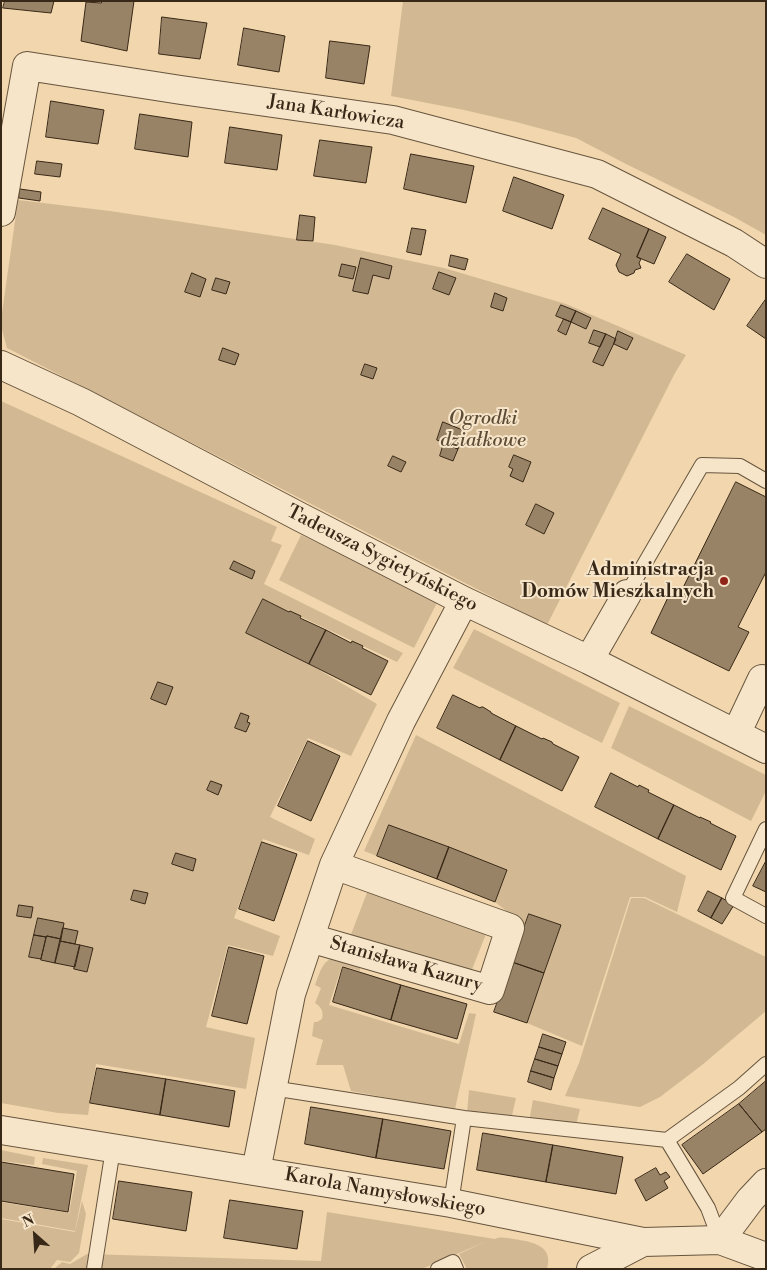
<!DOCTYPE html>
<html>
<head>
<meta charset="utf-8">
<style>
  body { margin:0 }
  #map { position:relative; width:767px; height:1270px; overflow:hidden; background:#f2d7ae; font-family:"Libre Bodoni",serif }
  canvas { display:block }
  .frame { position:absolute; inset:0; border:2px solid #382817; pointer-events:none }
  .north { position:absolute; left:10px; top:1210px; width:50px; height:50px; -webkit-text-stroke:4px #f7e5ca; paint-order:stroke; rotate:334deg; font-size:14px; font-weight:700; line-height:20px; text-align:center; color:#382817 }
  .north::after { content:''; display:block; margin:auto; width:18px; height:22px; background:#382817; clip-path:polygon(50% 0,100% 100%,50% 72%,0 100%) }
</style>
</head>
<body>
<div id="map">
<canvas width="767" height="1270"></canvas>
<div class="frame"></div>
<div class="north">N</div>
</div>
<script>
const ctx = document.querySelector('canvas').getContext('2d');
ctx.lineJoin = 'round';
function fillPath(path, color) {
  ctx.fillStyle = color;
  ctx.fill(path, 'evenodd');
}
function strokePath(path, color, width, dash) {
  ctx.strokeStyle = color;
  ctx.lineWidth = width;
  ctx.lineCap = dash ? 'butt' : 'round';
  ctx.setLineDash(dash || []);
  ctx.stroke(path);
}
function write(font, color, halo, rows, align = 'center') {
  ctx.font = font + ' "Libre Bodoni",serif';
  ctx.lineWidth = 4;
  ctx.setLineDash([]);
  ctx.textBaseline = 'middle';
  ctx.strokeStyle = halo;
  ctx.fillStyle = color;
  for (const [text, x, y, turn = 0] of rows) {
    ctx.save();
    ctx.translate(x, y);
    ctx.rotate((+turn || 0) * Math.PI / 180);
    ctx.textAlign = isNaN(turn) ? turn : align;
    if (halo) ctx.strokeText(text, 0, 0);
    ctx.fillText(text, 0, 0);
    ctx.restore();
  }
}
fillPath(new Path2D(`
  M403,1H766V235L734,217L626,164L576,138L516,122L464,110L391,96Z
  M18,200L110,211L335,245L444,268L566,304L686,355L675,373L547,625L7,348L1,326V320Z
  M1,401L277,527L271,541L282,545L264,584L403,653L397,662L263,599L246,632L309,664L377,704L351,756L308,738L270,817L315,839L309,855L263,839L234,918L280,936L273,956L228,945L206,1027L255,1038L246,1089L96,1064L88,1115L58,1113L1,1103Z
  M301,535L438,601L414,648L279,580Z
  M474,629L620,703L602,743L453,668Z
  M629,706L766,775V791L751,821L611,748Z
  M416,735L686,876L677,912L645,897H630L582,1046L527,1023L561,925L529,914L524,925L495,902L507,870L389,825L377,856L364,851Z
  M368,890L488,929L469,977L350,937Z
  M631,898H644L766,957V1011L702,1065L660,1097L640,1107L565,1096L579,1063Z
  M333,958L360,966V971L342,966L329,1005L459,1044L469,1013L476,1014L455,1109L453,1110L351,1091L343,1065H316L323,1040L312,1036L314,1022H317L322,1019C324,1011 321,1007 315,1003L321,988L315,985C319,975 322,961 333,958Z
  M469,1090L516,1098L511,1120L467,1113Z
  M533,1100L580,1109L575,1129L529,1121Z
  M1,1150L35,1157L34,1165L1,1161Z
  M43,1158L88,1165L75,1231L1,1218V1202L69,1213L77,1171L42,1164Z
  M82,1201L86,1214L79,1253L70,1262L57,1260L50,1269H1V1219L75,1232Z
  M327,1212L495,1239C501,1236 507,1238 514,1239C532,1242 554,1245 547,1269H467L459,1254L487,1241L422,1269H54L62,1262L70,1264L87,1254L321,1261Z`), '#d2b994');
const building = new Path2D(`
  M5,1H54L51,13L3,8Z
  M102,1H134L127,51L81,41L86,2L101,3Z
  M162,17L207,23L200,59L159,54Z
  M244,28L285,36L279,72L238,65Z
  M330,41L370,46L364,84L326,78Z
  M51,101L104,110L98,144L46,137Z
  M140,114L192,122L188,157L135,149Z
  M230,127L282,135L277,170L225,163Z
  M320,140L372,147L366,183L314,176Z
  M411,154L474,166L466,203L404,189Z
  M37,161L62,164L60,177L35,174Z
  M514,177L564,195L552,229L503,211Z
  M20,189L41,192L40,201L19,198Z
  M603,208L649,229L637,257L641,259L639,263L641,268L635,270L634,273L627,276L619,272L616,265L621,254L589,239Z
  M300,215L315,217L313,241L297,240Z
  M412,228L426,230L421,255L407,252Z
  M649,229L666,237L654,264L637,257Z
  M687,254L730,279L714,310L669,282Z
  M451,255L468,259L465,270L449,266Z
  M361,258L392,266L389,279L373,275L368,294L353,291Z
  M342,264L356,267L353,279L339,276Z
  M439,272L456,278L449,295L433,289Z
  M192,273L206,279L200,297L185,292Z
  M216,278L230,282L226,294L212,290Z
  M495,293L507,298L503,311L491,307Z
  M766,299V339L747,326Z
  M561,305L576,311L571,322L556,316Z
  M576,311L591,318L586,329L571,322Z
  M564,319L571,322L566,335L558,331Z
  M594,330L606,334L600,347L589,343Z
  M618,331L633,338L627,350L614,344Z
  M606,334L616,339L603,366L593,362Z
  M223,348L239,354L235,365L219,360Z
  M365,364L377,368L373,379L361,375Z
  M443,422L465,431L458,449L437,440Z
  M444,443L458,449L453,461L440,456Z
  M514,455L531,462L523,482L510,476L513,469L509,467Z
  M393,456L406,462L401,472L388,466Z
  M736,482L766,497V572L738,627L749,632L729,671L651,633L671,591L679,595Z
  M536,504L554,513L544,534L526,525Z
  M234,561L255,571L252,579L230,569Z
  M263,599L289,612L290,611L301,616L300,618L326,630L309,664L246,633Z
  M326,630L351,643L352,641L363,646L362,648L388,661L371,695L309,664Z
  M158,682L173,687L166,705L151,699Z
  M453,695L480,708L481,707H483L491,712V713L516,726L500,760L437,728Z
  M241,713L249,716L247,722L250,723L246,732L235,728Z
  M516,726L542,739L543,738L552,742L553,744L579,757L562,791L500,760Z
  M308,741L340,756L311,821L278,806Z
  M611,773L638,787L639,785L649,790L648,792L674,805L658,839L595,807Z
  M211,781L222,785L218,795L207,790Z
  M674,805L700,818V817L711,822L710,823L736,836L721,870L658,839Z
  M389,825L449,847L437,879L377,856Z
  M262,842L297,854L274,921L239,909Z
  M449,847L507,870L495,902L437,879Z
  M176,853L196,859L193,871L172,864Z
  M766,861V892L753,886Z
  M134,890L148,893L145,904L131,900Z
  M708,891L722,898L711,918L698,911Z
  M722,898L734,905L722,924L711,918Z
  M19,905L33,907L31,918L17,916Z
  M529,914L561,925L544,973L512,962Z
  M38,918L64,923L61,939L47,936L46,937L34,935Z
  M63,928L78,931L75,944L60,941Z
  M34,935L46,937L41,959L29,957Z
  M47,936L61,939L55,963L41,960Z
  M60,941L80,945L75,967L55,963Z
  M80,945L93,948L87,972L74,969Z
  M229,947L264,956L247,1024L212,1016Z
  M512,962L544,973L527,1023L494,1012Z
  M343,967L401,985L391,1020L333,1002Z
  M401,985L467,1004L457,1039L391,1020Z
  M543,1034L566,1042L562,1054L539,1047Z
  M539,1047L562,1054L558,1066L535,1059Z
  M535,1059L558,1066L554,1078L531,1071Z
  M97,1068L166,1079L160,1115L90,1103Z
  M531,1071L554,1078L551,1090L528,1082Z
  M166,1079L235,1091L229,1127L160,1115Z
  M766,1081V1129L762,1132L739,1104Z
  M739,1104L762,1132L703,1174L682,1145Z
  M311,1107L383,1119L376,1158L305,1144Z
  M383,1119L451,1131L444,1169L376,1158Z
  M483,1133L553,1145L546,1182L477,1170Z
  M553,1145L623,1157L616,1194L546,1182Z
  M1,1162L74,1174L68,1212L1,1201Z
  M656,1168L660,1175L666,1172L670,1177L664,1181L668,1188L646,1201L635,1180Z
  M119,1181L192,1192L186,1231L113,1219Z
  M230,1200L303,1211L297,1249L224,1238Z`);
fillPath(building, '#998366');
strokePath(building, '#382817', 1);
const service = new Path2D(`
  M627,594L702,465L740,466L766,481
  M766,829L733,898L766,916
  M272,1088L464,1118L667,1140
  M451,1203L464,1118
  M720,1240L708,1208L667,1140L739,1088L766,1064
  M94,1269L113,1149
  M438,1269L453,1262L456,1269`);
const minor = new Path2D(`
  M1,212L27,66L181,90L393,120L597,174L734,243L766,264
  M1,365L81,402L300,517L464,601L589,660L766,749
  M589,660L627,594
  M736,734L762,679
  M310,938L490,990L510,928L334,865
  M1,1130L451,1203L643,1242L720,1240L766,1257
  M256,1171L291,994L334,865L401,721L464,601
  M720,1240L750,1200L766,1183
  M591,1269L643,1242`);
strokePath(service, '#66543d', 16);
strokePath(minor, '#66543d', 30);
strokePath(service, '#f7e5ca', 14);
strokePath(minor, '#f7e5ca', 28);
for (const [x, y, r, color] of [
  [724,581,5,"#8f2418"]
]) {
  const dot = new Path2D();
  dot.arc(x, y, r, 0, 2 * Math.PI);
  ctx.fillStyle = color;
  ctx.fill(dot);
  strokePath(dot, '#f7e5ca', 2);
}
write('19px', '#382817', '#f7e5ca', [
  ["Jana Karłowicza",336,113,9],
  ["Tadeusza Sygietyńskiego",382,559,27],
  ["Stanisława Kazury",406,965,16],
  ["Karola Namysłowskiego",385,1193,10]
]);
write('italic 19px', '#5e4c36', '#f7e5ca', [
  ["Ogrodki",483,419],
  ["działkowe",483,441]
]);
write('bold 19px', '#382817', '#f7e5ca', [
  ["Administracja",714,570],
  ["Domów Mieszkalnych",714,592]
], 'right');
</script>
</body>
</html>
